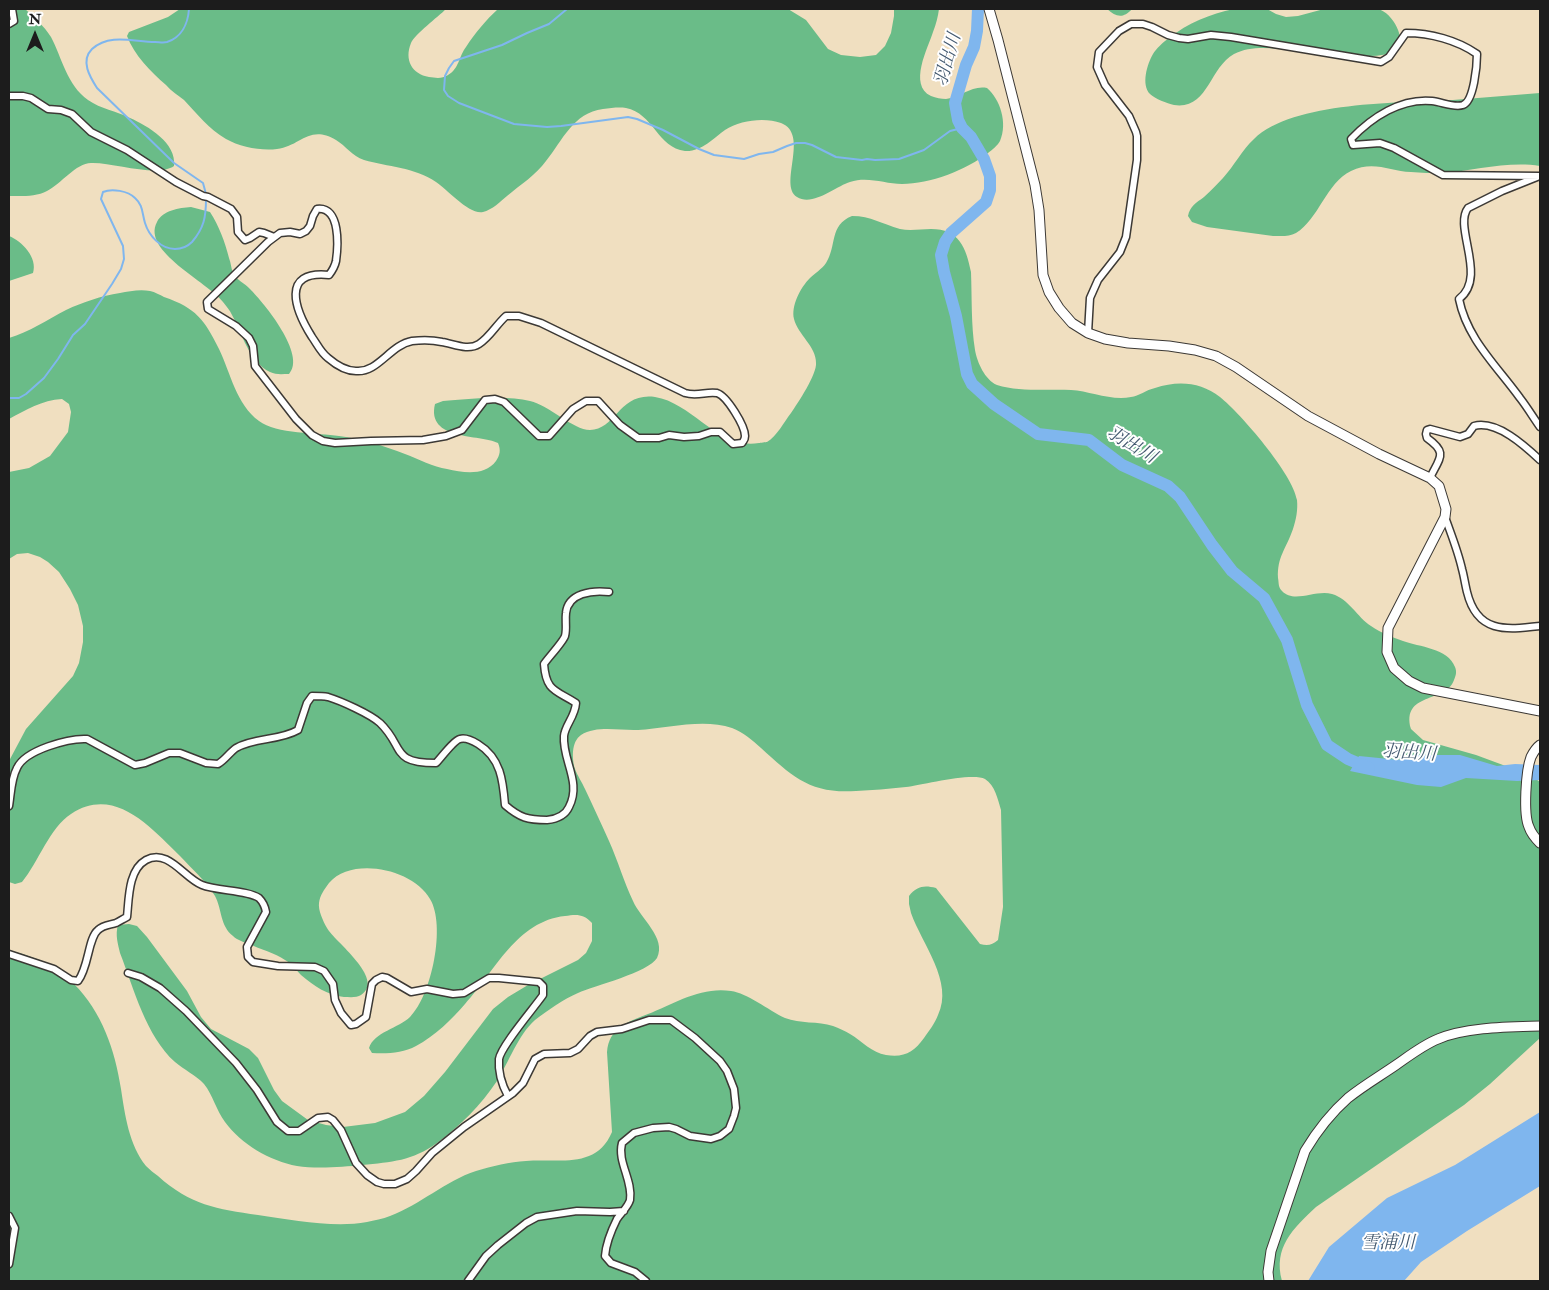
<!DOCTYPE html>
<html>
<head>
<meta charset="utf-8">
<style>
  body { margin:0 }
  #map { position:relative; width:1549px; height:1290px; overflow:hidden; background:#f0dfc0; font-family:"IM FELL Double Pica",serif }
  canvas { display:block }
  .frame { position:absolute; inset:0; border:10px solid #1c1c1c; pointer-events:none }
  .north { position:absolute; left:10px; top:10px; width:50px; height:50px; -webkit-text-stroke:4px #fff; paint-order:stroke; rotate:0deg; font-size:14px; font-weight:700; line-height:20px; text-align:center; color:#1c1c1c }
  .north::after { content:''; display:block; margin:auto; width:18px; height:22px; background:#1c1c1c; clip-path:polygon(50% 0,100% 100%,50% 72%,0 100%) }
</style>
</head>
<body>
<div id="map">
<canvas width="1549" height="1290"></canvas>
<div class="frame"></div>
<div class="north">N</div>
</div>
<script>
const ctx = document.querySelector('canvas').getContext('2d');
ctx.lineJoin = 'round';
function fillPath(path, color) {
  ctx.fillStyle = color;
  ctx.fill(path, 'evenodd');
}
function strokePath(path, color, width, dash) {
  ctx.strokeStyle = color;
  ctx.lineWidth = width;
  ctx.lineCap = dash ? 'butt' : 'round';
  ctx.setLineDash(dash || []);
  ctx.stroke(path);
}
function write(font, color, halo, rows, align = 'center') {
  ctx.font = font + ' "IM FELL Double Pica","Noto Serif JP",serif';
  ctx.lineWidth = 4;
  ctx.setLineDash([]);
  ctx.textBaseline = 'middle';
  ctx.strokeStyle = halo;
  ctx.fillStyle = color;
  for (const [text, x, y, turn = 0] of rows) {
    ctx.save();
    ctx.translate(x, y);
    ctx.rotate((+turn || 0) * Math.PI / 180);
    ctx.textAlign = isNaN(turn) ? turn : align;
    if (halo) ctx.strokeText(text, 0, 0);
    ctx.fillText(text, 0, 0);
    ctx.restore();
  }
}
fillPath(new Path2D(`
  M9,9H25C34,17 44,26 51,37C62,58 67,85 88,100C101,109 116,111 130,118C148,126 177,143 174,166C157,178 113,162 91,163C76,163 61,184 47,191C36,197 21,196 9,196Z
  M180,9H446C438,17 415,34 411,43C404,60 412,74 429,77C436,78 442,79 448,75C459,69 459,56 466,47C475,33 486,20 498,9H788L806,20L828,49L841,55L860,57L876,55L885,46L891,33L894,16V9H939C938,17 936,24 933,32C928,48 908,85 931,96C936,98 941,99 946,99C961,97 972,85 987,88C1000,99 1008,123 1000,141C998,145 992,150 988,153C966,170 930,184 902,184C885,184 868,176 850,182C836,186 813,207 797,197C778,185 810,134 781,123C765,117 740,120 725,130C714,138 701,152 685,151C658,148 653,113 626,108C619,107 611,108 603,109C573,113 563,140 546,161C536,175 520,185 507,196C501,201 492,210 483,212C469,215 447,189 436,182C414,167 388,167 364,160C352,156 346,146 336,140C309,124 301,146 277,149C261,151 240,147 226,139C209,129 197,114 184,100C178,95 171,91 166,85C151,72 134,55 127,36L129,32L168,17Z
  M1107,9H1132C1123,19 1116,17 1107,9Z
  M1234,9H1267L1276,14L1286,17L1298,16L1324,9H1378C1393,13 1407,39 1397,52C1388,54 1379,56 1370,56C1346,57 1322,53 1298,51C1278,49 1253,44 1234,54C1209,68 1208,110 1174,105C1167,103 1155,99 1150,94C1141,85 1147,64 1153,54C1156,49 1163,42 1169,38C1188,23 1210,14 1234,9Z
  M1540,93V166C1507,161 1474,171 1442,173C1432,173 1421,173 1411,172C1390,171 1373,160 1351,171C1326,183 1319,219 1296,233C1289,237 1281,236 1273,236L1207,227L1192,222L1188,216C1190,206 1196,203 1204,197C1211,191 1217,184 1223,178C1234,166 1242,150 1254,139C1293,101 1400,103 1453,100C1482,98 1511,95 1540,93Z
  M191,207L210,212C219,226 225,242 229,258C231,263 231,268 233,273C236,280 245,283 250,289C264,303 307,355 289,374C282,374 276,375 270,372C249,362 242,333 232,315C230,310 226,306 223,302C208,282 141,251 157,222C163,210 179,208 191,207Z
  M852,216C871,216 882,224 900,229C910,231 921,229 931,229C959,229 966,247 971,272C972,297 971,325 975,350C977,362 985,380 997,385C1019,392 1048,389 1071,390C1090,391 1111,401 1131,397C1139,396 1146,390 1155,388C1178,380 1201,382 1220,397C1241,414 1293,474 1297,500C1298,510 1296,520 1293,529C1286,549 1277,557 1278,578C1279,583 1278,587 1282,591C1294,604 1316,589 1332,594C1349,599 1357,617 1371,626C1381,633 1392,637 1403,641C1419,647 1448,648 1455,667C1457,672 1456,675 1454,680C1446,703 1401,692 1411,729L1423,740L1476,755L1530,775L1540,782V1038L1490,1084L1464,1105L1316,1207C1293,1229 1273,1247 1282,1281H9V950C26,955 44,960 59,970C65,974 69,979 74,984C102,1012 115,1050 121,1089C125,1115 129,1145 146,1166C150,1170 154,1173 158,1176C190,1205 217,1209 258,1215C292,1220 334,1228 367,1222C374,1220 383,1219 390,1216C420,1205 445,1181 476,1171C492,1166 510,1162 526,1161C558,1158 596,1170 612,1132L607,1052C609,1028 627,1022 648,1014C673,1004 702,986 731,991C747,993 768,1010 785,1018C800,1024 818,1021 833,1026C839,1028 845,1031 850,1034C862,1041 872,1053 886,1055C904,1058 914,1052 924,1038C929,1031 935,1023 938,1015C954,982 922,944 911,913L909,904V896C917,886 924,885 936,888L980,944C988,946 992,945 998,940L1003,907L1001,810C998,800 995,785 985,779C972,772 922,785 906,787C889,789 872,790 856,791C810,794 793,777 761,748C752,740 743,732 732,728C704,718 667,728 638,730C621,731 597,725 581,735C571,742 572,759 575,769C577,775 582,782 585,789C593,806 601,823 609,841C618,861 624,882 633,901C640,918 667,938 657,958C649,972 594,986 578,993C564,999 548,1010 535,1020C518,1035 509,1062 497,1081C481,1105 460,1126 437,1143C412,1161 392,1162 362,1165C343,1167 316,1169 297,1166C270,1161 241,1144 225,1122C216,1110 213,1095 204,1084C196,1075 184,1070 175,1062C146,1036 134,989 120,953C118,944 115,935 118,925L129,924L137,926L147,937L187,991L201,1017L211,1029L249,1049L258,1058L274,1090L282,1101L308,1120L326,1125L343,1127L375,1123L405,1112L424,1096L445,1072L493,1009L508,997L528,985L578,960L586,953L592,941V923C584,914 577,914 565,916C517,921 495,971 465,1004C452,1019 435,1036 416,1046C403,1053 387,1054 372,1053L369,1048C374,1032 399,1028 410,1017C432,995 446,925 430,899C413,869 352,856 329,883C324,890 320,895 319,903C318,910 323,921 327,928C334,941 386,979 361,995C357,998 349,997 344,997C327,995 314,986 301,975C296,970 292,964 285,960C275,953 260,949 249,944C244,942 237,940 233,936C220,926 222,909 215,896C206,881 192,869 180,856C151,828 115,785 71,814C50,827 38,863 22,882L15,884L9,882V761L26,729L73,676L79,663L83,642V626L78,605L70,589L59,572L48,562L40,557L28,553L17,554L9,559V472L29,468L50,456L68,432L71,412L69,404L62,399C42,400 26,410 9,419V338C29,332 47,320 66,310C83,302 101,296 120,293C129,291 141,289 150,291C155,292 160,295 164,297C196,308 204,319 219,349C231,374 236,404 259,421C276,434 318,433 339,436C362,439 384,446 405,454C419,459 433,467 447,469C464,473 485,476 496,461C500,455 501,450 498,443C480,434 426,441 435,404L443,401C468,399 506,395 530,401C549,405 573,430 590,430C616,430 619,392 655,397C693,403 718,450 759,443C760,443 766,442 767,442C777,436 784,422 791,413C798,403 817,374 816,363C816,346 798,335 794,319C791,306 800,288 810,278C815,273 822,269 826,263C837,246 829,225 852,216Z
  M9,236C22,241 38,258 33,273L9,281Z`), '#6abc88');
fillPath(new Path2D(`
  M1411,755H1460L1497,766L1515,764L1540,765V780L1517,781L1466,778L1441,787L1417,785L1350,771L1359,756L1399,760Z
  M1540,1112V1186L1467,1231L1421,1262L1404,1281H1308L1329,1247L1387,1198L1455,1165Z`), '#7fb6ee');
strokePath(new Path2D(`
  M189,9C188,23 182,37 167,42C163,43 159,42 155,42C134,42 110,33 92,49C80,61 90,77 97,88L174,163L203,183L206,194
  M567,9L549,24L527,33L502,45L454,61L449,68L445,76L444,90L448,96L459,103L514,124L547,127L561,126L628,117L637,119L663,130L699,149L714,155L744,159L759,154L773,152L787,146L796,143H805L812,145L836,157L862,160L867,159L875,160L899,159L924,150L950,131L962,128
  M9,398H19L26,394L44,378L58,359L73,335L85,324L112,284L121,269L124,259L123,246L101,199L103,192C112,188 128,191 135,198C143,205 142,213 145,223C149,236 161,249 175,249C182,249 187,247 192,242C204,228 206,217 206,199`), '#7fb6ee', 2);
strokePath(new Path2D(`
  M978,9L977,31L974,47L966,65L955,103L958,120L962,128L971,137L984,159L990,176V190L986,202L951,233L945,242L941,255L944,272L956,316L967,374L972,384L994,404L1038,434L1089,440L1122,465L1168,486L1180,497L1212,545L1232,571L1264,598L1287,640L1307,705L1327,745L1348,759L1369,768`), '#7fb6ee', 12);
const street = new Path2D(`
  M9,24L14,21L12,9
  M9,96H23L31,98L48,109L61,110L72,114L91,132L127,150L176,182L203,196L208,197L231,209L237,217L238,232L245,240L250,238L259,232L264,233L274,237
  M1537,177L1502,191L1468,208C1453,227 1488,277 1459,299C1467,339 1497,366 1520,398C1527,407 1533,417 1540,427
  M317,209C341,206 338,247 336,261C335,266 332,271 329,275C280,270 295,310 312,337C317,344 321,353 328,358C335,364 346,371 356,371C378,373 390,345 412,341C421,340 433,340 442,342C454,344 468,351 479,344C490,337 496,325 506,316H519L541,323L685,393C698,397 706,391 717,393C727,396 745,426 745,436C745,440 744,440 742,443L733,444L720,432H711L699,436L684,437L669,435L659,438H638L620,425L598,401H586L573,409L549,436H539L504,402L495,399L485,400L462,430L446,436L423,440L371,441L335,443L323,441L312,435L296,419L255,366L253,346L249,338L236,326L208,309L207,302L268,242L280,233L290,232L300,234L306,231L310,226L313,216Z
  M1088,333L1090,298L1098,280L1120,252L1126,237L1137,160V136L1136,132L1129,116L1105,85L1097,67L1099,52L1119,31L1131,24H1143L1152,27L1168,35L1179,38L1188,39L1211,35L1231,37L1381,62L1389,57L1406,33C1430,33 1457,40 1477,54C1477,65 1474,101 1463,105C1454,108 1442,102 1432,101C1401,98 1372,117 1351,139L1353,145L1380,143L1394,148L1443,175L1540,176
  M1430,478C1440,457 1448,453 1427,438L1426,434L1427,430L1430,429L1460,437L1468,434L1474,426C1497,420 1525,446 1540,460
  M1445,517C1451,534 1458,551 1462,569C1464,576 1465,584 1467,592C1477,633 1505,630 1540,626
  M9,806C11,794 11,779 17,768C25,750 69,738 87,739L135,765L145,763L169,753H180L206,763L218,764C225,760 230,752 236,748C255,737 279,741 298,730L307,703L312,696C317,696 323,696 328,697C341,701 370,714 380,723C405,747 390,763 436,763C441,758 454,740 460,739C466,737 473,741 478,744C501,758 503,781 505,805C520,818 528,820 547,820C557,819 565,816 569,807C582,782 562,760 564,736C565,725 575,717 576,703C556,690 546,692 544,664C548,658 563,642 565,636C567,629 565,621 566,613C568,593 592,590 609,592
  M9,954L54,969L71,980L78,981C89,967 88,938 98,930C103,925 110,925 116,923C120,921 123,919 127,917C129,899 128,870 146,860C168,848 184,878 202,885C217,891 247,890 259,898C263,902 265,906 266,912L247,947L248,957L253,962L278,966L315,967L324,971L333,984L335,1000L341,1013L351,1025L356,1024L366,1017L372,984L376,980L382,977L387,978L411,992L427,989L453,994L464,993L489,978H499L539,982L543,986V995C534,1008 501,1046 499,1059C498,1072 502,1085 508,1096
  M128,973L141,977L160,988L186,1011L236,1063L257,1090L277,1122L288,1131H299L318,1118L328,1117L333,1120L341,1130L356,1163L367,1175L377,1182L384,1184H395L407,1179L416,1171L432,1153L464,1127L513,1093L523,1083L535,1059L544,1054L570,1053L578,1049L590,1036L597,1032L622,1029L649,1020H671L695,1038L720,1061L727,1071L734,1089L736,1108L734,1116L729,1129L720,1136L711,1139L690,1136L676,1129L669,1127L653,1128L634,1133L622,1143C617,1162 633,1180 630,1200C628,1207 621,1213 617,1219C611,1231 606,1243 605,1256L611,1263L635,1272L646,1281
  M9,1216L15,1228L9,1264
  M468,1281L486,1256L498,1245L526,1223L537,1217L577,1211L610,1212L624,1211`);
const secondary = new Path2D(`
  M989,9L998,40L1035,185L1039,210L1043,275L1049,292L1059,308L1072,323L1088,333L1105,339L1128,343L1169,346L1195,350L1216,356L1236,367L1308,416L1379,454L1430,478L1439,486L1446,509L1445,517L1388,628L1387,652L1394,668L1409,681L1423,688L1540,711
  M1540,745C1536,748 1533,753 1531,757C1526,770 1523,814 1529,827C1531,833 1536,839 1540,843
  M1269,1281L1268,1272L1271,1251L1305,1151C1317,1131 1331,1113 1348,1098C1363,1086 1380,1076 1396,1065C1409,1056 1423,1045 1438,1039C1466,1027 1509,1027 1540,1026`);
strokePath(street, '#3c3935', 9);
strokePath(secondary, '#3c3935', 11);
strokePath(street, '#fff', 6);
strokePath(secondary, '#fff', 9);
write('italic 18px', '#445a70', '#fff', [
  ["羽出川",949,60,-74],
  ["羽出川",1131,446,31],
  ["羽出川",1409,754,4],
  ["雪浦川",1388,1244]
]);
</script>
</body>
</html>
